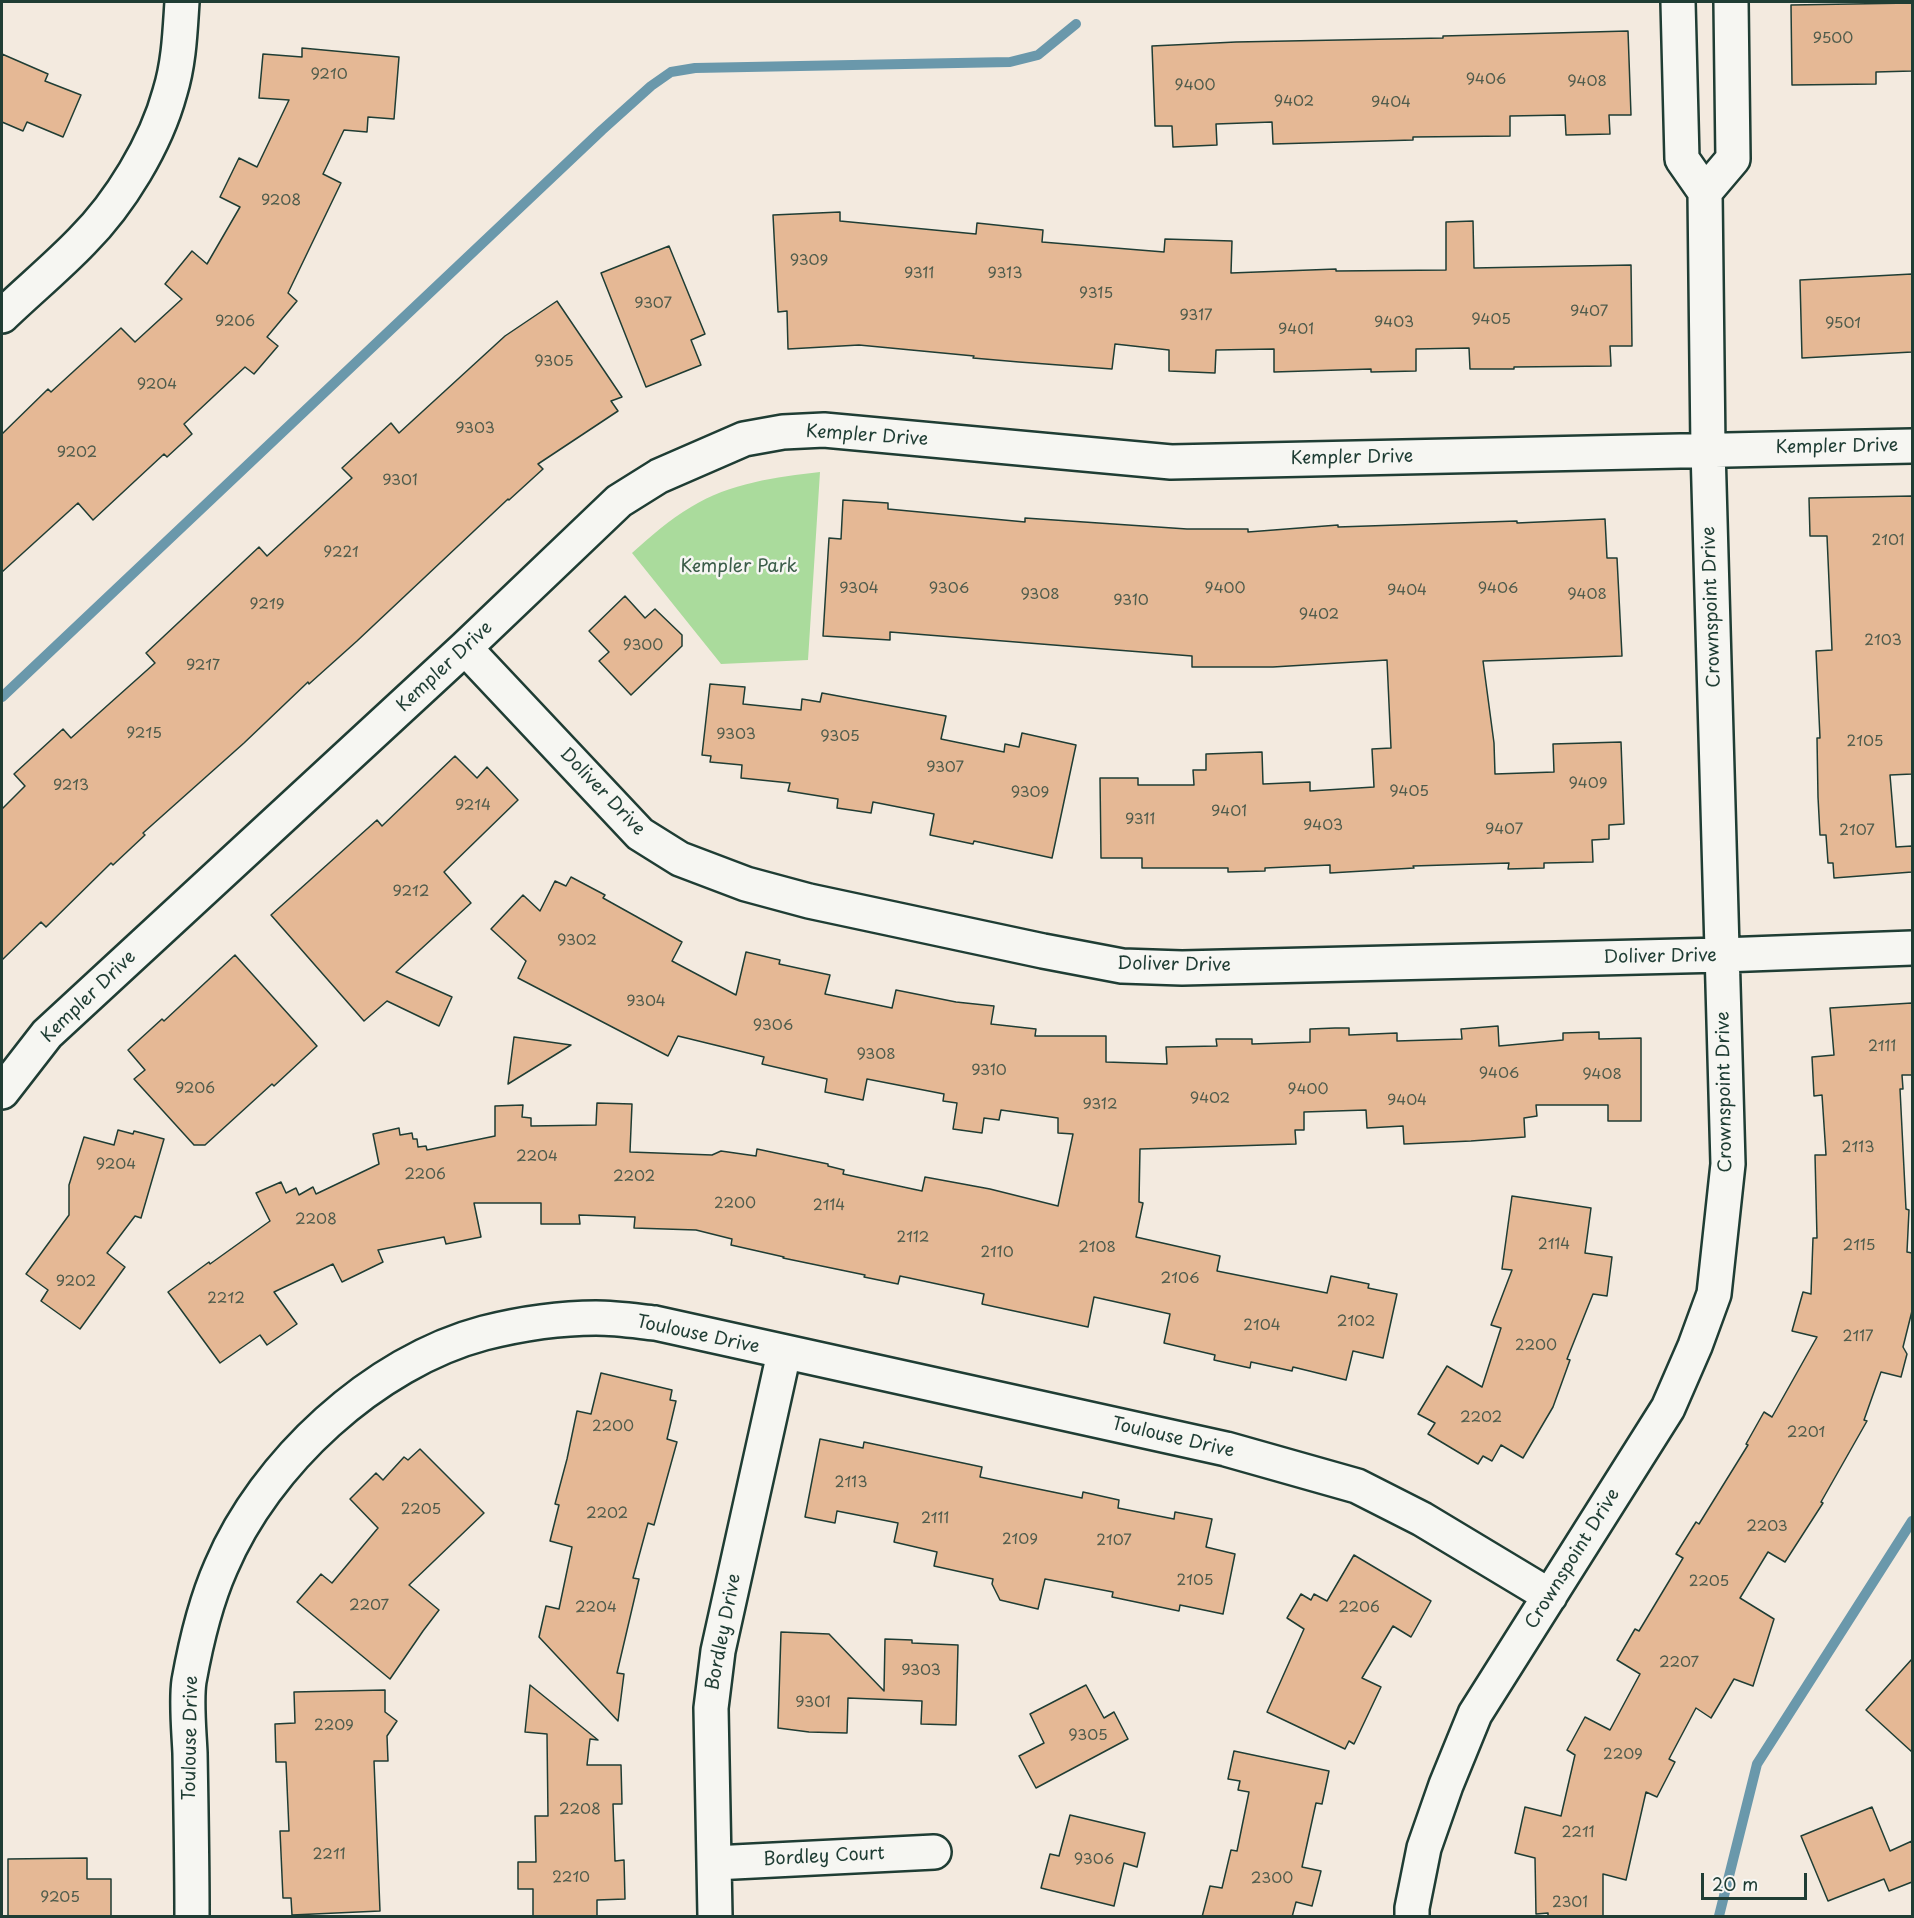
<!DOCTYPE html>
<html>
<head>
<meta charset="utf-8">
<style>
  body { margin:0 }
  #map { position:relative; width:1914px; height:1918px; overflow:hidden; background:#f3eadf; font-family:"Playpen Sans",sans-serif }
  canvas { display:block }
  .frame { position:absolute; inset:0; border:3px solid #1f3d34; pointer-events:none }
  .scale { position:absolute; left:1701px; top:1873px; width:106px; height:27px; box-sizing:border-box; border:3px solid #1f3d34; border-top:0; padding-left:8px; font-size:18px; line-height:21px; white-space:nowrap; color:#1f3d34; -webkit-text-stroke:4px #f6f6f2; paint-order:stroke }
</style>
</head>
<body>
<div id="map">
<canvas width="1914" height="1918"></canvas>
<div class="frame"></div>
<div class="scale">20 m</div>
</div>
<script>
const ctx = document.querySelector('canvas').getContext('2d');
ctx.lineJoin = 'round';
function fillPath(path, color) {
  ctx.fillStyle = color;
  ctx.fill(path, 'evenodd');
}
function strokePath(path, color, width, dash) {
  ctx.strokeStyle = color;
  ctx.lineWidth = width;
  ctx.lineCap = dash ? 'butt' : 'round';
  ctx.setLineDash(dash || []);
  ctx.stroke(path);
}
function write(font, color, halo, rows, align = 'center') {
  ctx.font = font + ' "Playpen Sans",sans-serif';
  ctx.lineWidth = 5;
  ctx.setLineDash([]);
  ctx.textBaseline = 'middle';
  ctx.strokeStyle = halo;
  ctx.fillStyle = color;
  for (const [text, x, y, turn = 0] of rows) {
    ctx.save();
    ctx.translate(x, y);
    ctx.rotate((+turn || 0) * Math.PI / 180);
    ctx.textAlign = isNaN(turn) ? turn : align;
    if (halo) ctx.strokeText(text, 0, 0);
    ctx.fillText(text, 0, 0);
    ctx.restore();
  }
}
fillPath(new Path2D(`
  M820,472L808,660L721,664L632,553C651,536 669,520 691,507C730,483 776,477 820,472Z`), '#aadb9c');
strokePath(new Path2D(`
  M2,697L602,130L651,86L671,72L695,68L1010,62L1038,55L1076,24
  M1719,1916L1757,1764L1912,1521`), '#6a98ab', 10);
const building = new Path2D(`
  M1912,3V71L1876,72V84L1792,85L1791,5Z
  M1628,31L1631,115H1609L1610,134L1566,135L1565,115L1510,116V136L1413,137V140L1273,144L1272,122L1216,124L1217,145L1173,147L1172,126H1155L1152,46L1236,42L1443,38V36Z
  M302,48L399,57L394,119L368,117L367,132L344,130L323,174L341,183L288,293L297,301L267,337L278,346L254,374L245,367L184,424L192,434L167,457L164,454L93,520L78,503L2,572V434L48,389L51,392L121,328L135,342L182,299L165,284L192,251L207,264L240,207L220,197L239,158L257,167L289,100L259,98L263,54L302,57Z
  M2,54L48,74L45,81L81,95L63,137L27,122L23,131L2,122Z
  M840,212V221L976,234L977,223L1043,230L1042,242L1164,252L1165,239L1232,241L1231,273L1336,269V271L1446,270V222L1473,221L1474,268L1631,265L1632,346H1610L1611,366L1514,367V369H1470L1469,348L1416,349V371L1371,372V369L1274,372V349L1216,350L1215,373L1169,371V350L1115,344L1112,369L1019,362L973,358L974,356L859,345L788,349L787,311L778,312L773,215Z
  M669,246L705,334L691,340L701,365L646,387L601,273Z
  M1912,274V352L1802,358L1800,280Z
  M557,301L622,397L611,401L618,411L538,464L543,469L509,500L508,499L357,641L309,684L308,682L244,743L143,833L145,835L113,865L111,863L46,927L41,922L2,960V809L25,786L14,774L63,729L71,738L155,663L146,653L259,547L267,556L352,478L342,468L391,423L399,433L505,336Z
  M1912,496V774L1890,775L1896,847L1912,846V872L1834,878L1833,863H1828L1826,835H1820L1818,797L1817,738H1820L1816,651L1832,650L1827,536H1810L1809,498Z
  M843,500L888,503V509L1025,522V518L1187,529H1248V532L1338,525V527L1517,521V523L1605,519L1607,558H1617L1622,656L1483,661L1494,743L1495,774L1554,772L1553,744L1621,742L1624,824L1609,825V839L1592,840L1593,862L1544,863V868L1508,869L1509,863L1413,866L1414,868L1330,873V865L1265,868V871L1228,872V868H1142V858H1101L1100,778H1138V785H1194L1193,770H1206V754L1262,752L1263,784L1310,782V791L1374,787L1372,749L1391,748L1387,660L1273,667H1192V656L890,632V640L823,636L829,538L841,539Z
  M625,596L645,618L655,609L682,635V646L631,695L599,661L609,652L589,631Z
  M710,684L745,687L743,704L801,710L802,699L820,702L822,693L946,716L941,739L1004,752L1005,744L1019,747L1022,733L1076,745L1052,858L974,841L973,844L930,835L934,814L873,802L871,813L837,808L838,799L788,791L790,783L741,778L742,765L710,762L711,756L702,755Z
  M455,756L477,778L487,767L518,800L444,872L471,903L396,972L452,997L439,1026L387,1001L364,1021L271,915L377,820L382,826Z
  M571,877L605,895L603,898L682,942L672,961L736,995L746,952L780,960L779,964L830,975L825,994L892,1008L896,990L956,1002L994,1006L991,1024L1036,1029L1035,1036H1106V1062L1167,1064L1166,1047L1217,1046L1216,1039H1252V1044L1310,1042V1029L1335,1028H1349V1035L1397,1033V1041L1462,1039L1461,1029L1498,1026L1499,1046L1563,1040V1033L1599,1032V1039L1641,1038V1121H1608V1105H1536L1537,1116L1524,1118L1525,1137L1471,1141L1404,1144L1403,1126L1367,1128L1366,1110L1304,1112V1130H1295L1296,1144L1140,1149L1139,1202L1143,1203L1136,1237L1220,1256L1217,1271L1327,1293L1331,1276L1369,1284L1368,1288L1397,1294L1383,1358L1353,1351L1346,1380L1293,1367L1292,1371L1251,1362L1250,1368L1214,1360L1215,1355L1164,1343L1170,1314L1094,1297L1088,1327L982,1304L984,1294L900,1276L898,1284L864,1277L865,1275L783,1258L784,1257L731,1245L732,1239L696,1230L634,1228L635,1217L579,1215L580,1224H541V1203H474L481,1237L446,1244L444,1237L378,1250L383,1262L342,1282L333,1264L274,1292L297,1324L267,1345L260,1335L220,1363L168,1292L209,1262L210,1264L270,1221L256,1193L281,1182L286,1193L296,1188L299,1195L313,1187L316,1194L379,1164L373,1134L399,1128L400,1135L412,1133L413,1139H417L418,1147L426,1146L427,1150L495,1136V1106L523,1105L522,1117L531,1118V1126L596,1125L597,1103L632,1104L630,1152L712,1155L721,1151L756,1156L757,1149L828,1164V1166L844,1170L843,1174L922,1191L925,1177L990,1189L1058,1206L1073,1134L1058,1133V1118L1001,1110L999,1120L984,1118L982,1133L953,1129L957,1103L943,1101L944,1094L867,1079L863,1100L825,1092L827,1079L762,1064L764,1057L678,1036L668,1056L518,978L526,961L491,929L523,895L540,911L555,881L566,886Z
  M235,955L317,1046L274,1086L272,1084L205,1145H194L134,1079L145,1070L128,1050L162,1019L164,1021Z
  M1912,1003V1075H1902L1903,1089H1900L1906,1209L1909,1210L1907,1252L1912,1253V1311L1903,1347L1907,1354L1901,1377L1881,1372L1864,1420L1867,1421L1821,1502L1823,1503L1785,1562L1768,1552L1740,1598L1774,1619L1753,1686L1734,1679L1711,1718L1696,1708L1669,1759L1675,1762L1657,1797L1646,1792L1626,1880L1603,1874V1917H1548V1913L1536,1914L1535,1858L1515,1853L1525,1807L1561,1816L1575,1755L1567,1750L1585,1717L1610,1730L1640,1674L1617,1660L1635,1629L1639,1631L1683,1558L1676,1554L1696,1522L1699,1524L1748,1445L1746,1444L1764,1412L1772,1417L1817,1337L1792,1331L1803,1292L1811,1294L1813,1238H1817L1815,1155H1826L1822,1095L1814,1096L1812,1057L1834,1055L1830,1008Z
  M514,1037L571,1045L508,1084Z
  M118,1130L133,1134L134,1131L164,1139L141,1218L135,1216L107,1253L125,1267L80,1329L41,1301L48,1290L26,1274L69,1215V1185L84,1137L114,1145Z
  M1512,1196L1591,1208L1585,1253L1612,1257L1607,1296L1593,1294L1567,1359L1570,1360L1553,1407L1523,1458L1501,1445L1492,1461L1483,1456L1478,1464L1428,1434L1435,1423L1418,1414L1447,1366L1482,1387L1501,1328L1491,1325L1512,1270L1502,1269Z
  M601,1373L672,1390L670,1400L676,1401L667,1439L677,1442L654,1525L648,1523L633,1578L639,1579L617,1673L624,1674L618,1721L539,1637L546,1606L559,1609L572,1547L550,1541L559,1505L555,1504L567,1459L577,1411L591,1414Z
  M820,1439L863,1448L864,1442L982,1467L980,1477L1082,1498L1083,1492L1119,1500L1118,1508L1174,1519L1175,1512L1212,1519L1206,1547L1235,1554L1223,1614L1180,1605L1179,1611L1112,1597L1113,1592L1045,1579L1038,1609L1000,1600L992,1584L993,1579L934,1566L937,1552L894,1542L898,1523L837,1511L835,1523L805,1517Z
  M420,1449L484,1513L409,1585L439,1610L423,1631L390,1679L297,1602L321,1574L332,1583L378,1528L350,1499L376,1473L383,1480L404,1457L408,1460Z
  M1354,1555L1431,1601L1411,1637L1393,1626L1362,1678L1381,1687L1354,1744L1349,1741L1345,1749L1267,1712L1304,1629L1287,1618L1301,1594L1311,1600L1314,1594L1327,1601Z
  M781,1632L829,1634L884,1691L885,1639L912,1640V1643L958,1645L956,1725L921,1724L922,1701L848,1698L847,1733L809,1732L778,1728Z
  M1912,1659V1752L1866,1710Z
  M530,1685L598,1740L590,1739L587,1765H621L622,1804H613L615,1861L624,1860L625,1899L597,1900V1917H533V1889H518V1862H536L535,1816H548L547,1734L525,1732Z
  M1086,1685L1104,1718L1114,1712L1128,1739L1036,1788L1019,1756L1044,1743L1030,1714Z
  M385,1690V1712L397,1721L387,1736L388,1761H374L380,1911L292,1915L291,1898H283L280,1831H289L286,1762H276L275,1724L295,1723L294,1692Z
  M1234,1751L1329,1771L1322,1804L1316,1803L1302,1867L1321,1871L1312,1906L1296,1902L1292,1917H1202L1210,1886L1222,1888L1231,1850L1237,1851L1249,1792L1238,1790L1240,1781L1228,1779Z
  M1872,1807L1890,1851L1912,1841V1882L1889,1891L1884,1879L1828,1901L1801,1836Z
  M1070,1815L1145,1833L1137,1867L1124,1863L1114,1906L1041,1888L1050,1854L1059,1856Z
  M87,1858V1879H111V1917H8V1859Z`);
fillPath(building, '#e5b895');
strokePath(building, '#1f3d34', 1.5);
const minor = new Path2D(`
  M1705,192L1733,159L1731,2
  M2,316C28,291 57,267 82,241C120,203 156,144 170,92C179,63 180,32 182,2
  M465,648L640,834L680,859L746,884L809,901L1043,951L1122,966L1182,968L1722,955L1912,948
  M2,1092L47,1034L465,648L619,501L659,476L744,439L783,432L824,430L1171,462L1912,446
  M714,1863L934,1852
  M192,1916C192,1862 191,1808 190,1753C189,1731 186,1701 189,1681C196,1642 205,1603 221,1567C265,1463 374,1362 484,1333C520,1324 559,1318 596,1318C616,1318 636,1321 655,1323L1226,1449L1357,1486L1422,1519L1550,1596
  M715,1916L711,1708L718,1651L784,1353
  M1412,1916V1908L1424,1848L1446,1785L1475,1714L1668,1408L1695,1346L1714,1294L1728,1164L1708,449L1705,192L1682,159L1678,2`);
strokePath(minor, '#1f3d34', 38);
strokePath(minor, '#f6f6f2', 33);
write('15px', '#505c4c', null, [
  ["9500",1833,39],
  ["9210",329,75],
  ["9406",1486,80],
  ["9408",1587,82],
  ["9400",1195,86],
  ["9402",1294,102],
  ["9404",1391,103],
  ["9208",281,201],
  ["9309",809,261],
  ["9311",919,274],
  ["9313",1005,274],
  ["9315",1096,294],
  ["9307",653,304],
  ["9407",1589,312],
  ["9317",1196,316],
  ["9405",1491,320],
  ["9206",235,322],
  ["9403",1394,323],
  ["9501",1843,324],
  ["9401",1296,330],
  ["9305",554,362],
  ["9204",157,385],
  ["9303",475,429],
  ["9202",77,453],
  ["9301",400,481],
  ["2101",1888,541],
  ["9221",341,553],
  ["9304",859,589],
  ["9306",949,589],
  ["9400",1225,589],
  ["9406",1498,589],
  ["9404",1407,591],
  ["9308",1040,595],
  ["9408",1587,595],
  ["9310",1131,601],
  ["9219",267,605],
  ["9402",1319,615],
  ["2103",1883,641],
  ["9300",643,646],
  ["9217",203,666],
  ["9215",144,734],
  ["9303",736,735],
  ["9305",840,737],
  ["2105",1865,742],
  ["9307",945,768],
  ["9409",1588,784],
  ["9213",71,786],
  ["9405",1409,792],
  ["9309",1030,793],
  ["9214",473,806],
  ["9401",1229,812],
  ["9311",1140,820],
  ["9403",1323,826],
  ["9407",1504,830],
  ["2107",1857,831],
  ["9212",411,892],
  ["9302",577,941],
  ["9304",646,1002],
  ["9306",773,1026],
  ["2111",1882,1047],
  ["9308",876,1055],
  ["9310",989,1071],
  ["9406",1499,1074],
  ["9408",1602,1075],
  ["9206",195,1089],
  ["9400",1308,1090],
  ["9402",1210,1099],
  ["9404",1407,1101],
  ["9312",1100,1105],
  ["2113",1858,1148],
  ["2204",537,1157],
  ["9204",116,1165],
  ["2206",425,1175],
  ["2202",634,1177],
  ["2200",735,1204],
  ["2114",829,1206],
  ["2208",316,1220],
  ["2112",913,1238],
  ["2114",1554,1245],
  ["2115",1859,1246],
  ["2108",1097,1248],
  ["2110",997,1253],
  ["2106",1180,1279],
  ["9202",76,1282],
  ["2212",226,1299],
  ["2102",1356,1322],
  ["2104",1262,1326],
  ["2117",1858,1337],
  ["2200",1536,1346],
  ["2202",1481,1418],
  ["2200",613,1427],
  ["2201",1806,1433],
  ["2113",851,1483],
  ["2205",421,1510],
  ["2202",607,1514],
  ["2111",935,1519],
  ["2203",1767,1527],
  ["2109",1020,1540],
  ["2107",1114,1541],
  ["2105",1195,1581],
  ["2205",1709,1582],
  ["2207",369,1606],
  ["2204",596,1608],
  ["2206",1359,1608],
  ["2207",1679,1663],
  ["9303",921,1671],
  ["9301",813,1703],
  ["2209",334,1726],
  ["9305",1088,1736],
  ["2209",1623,1755],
  ["2208",580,1810],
  ["2211",1578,1833],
  ["2211",329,1855],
  ["9306",1094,1860],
  ["2210",571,1878],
  ["2300",1272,1879],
  ["9205",60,1898],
  ["2301",1570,1903]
]);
write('18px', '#1f3d34', '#f6f6f2', [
  ["Kempler Drive",867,436,4],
  ["Kempler Drive",1837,447,-1],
  ["Kempler Drive",1352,458,-1],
  ["Crownspoint Drive",1712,607,-92],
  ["Kempler Drive",445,667,-43],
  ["Doliver Drive",602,792,46],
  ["Doliver Drive",1660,957,-1],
  ["Doliver Drive",1174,965,1],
  ["Kempler Drive",89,997,-44],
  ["Crownspoint Drive",1725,1092,-91],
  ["Toulouse Drive",698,1335,12],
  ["Toulouse Drive",1173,1438,13],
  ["Crownspoint Drive",1573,1559,-58],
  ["Bordley Drive",724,1632,-79],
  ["Toulouse Drive",191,1738,-89],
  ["Bordley Court",824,1857,-3]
]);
write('18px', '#3b5d49', '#f6f6f2', [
  ["Kempler Park",739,567]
]);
</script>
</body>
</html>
